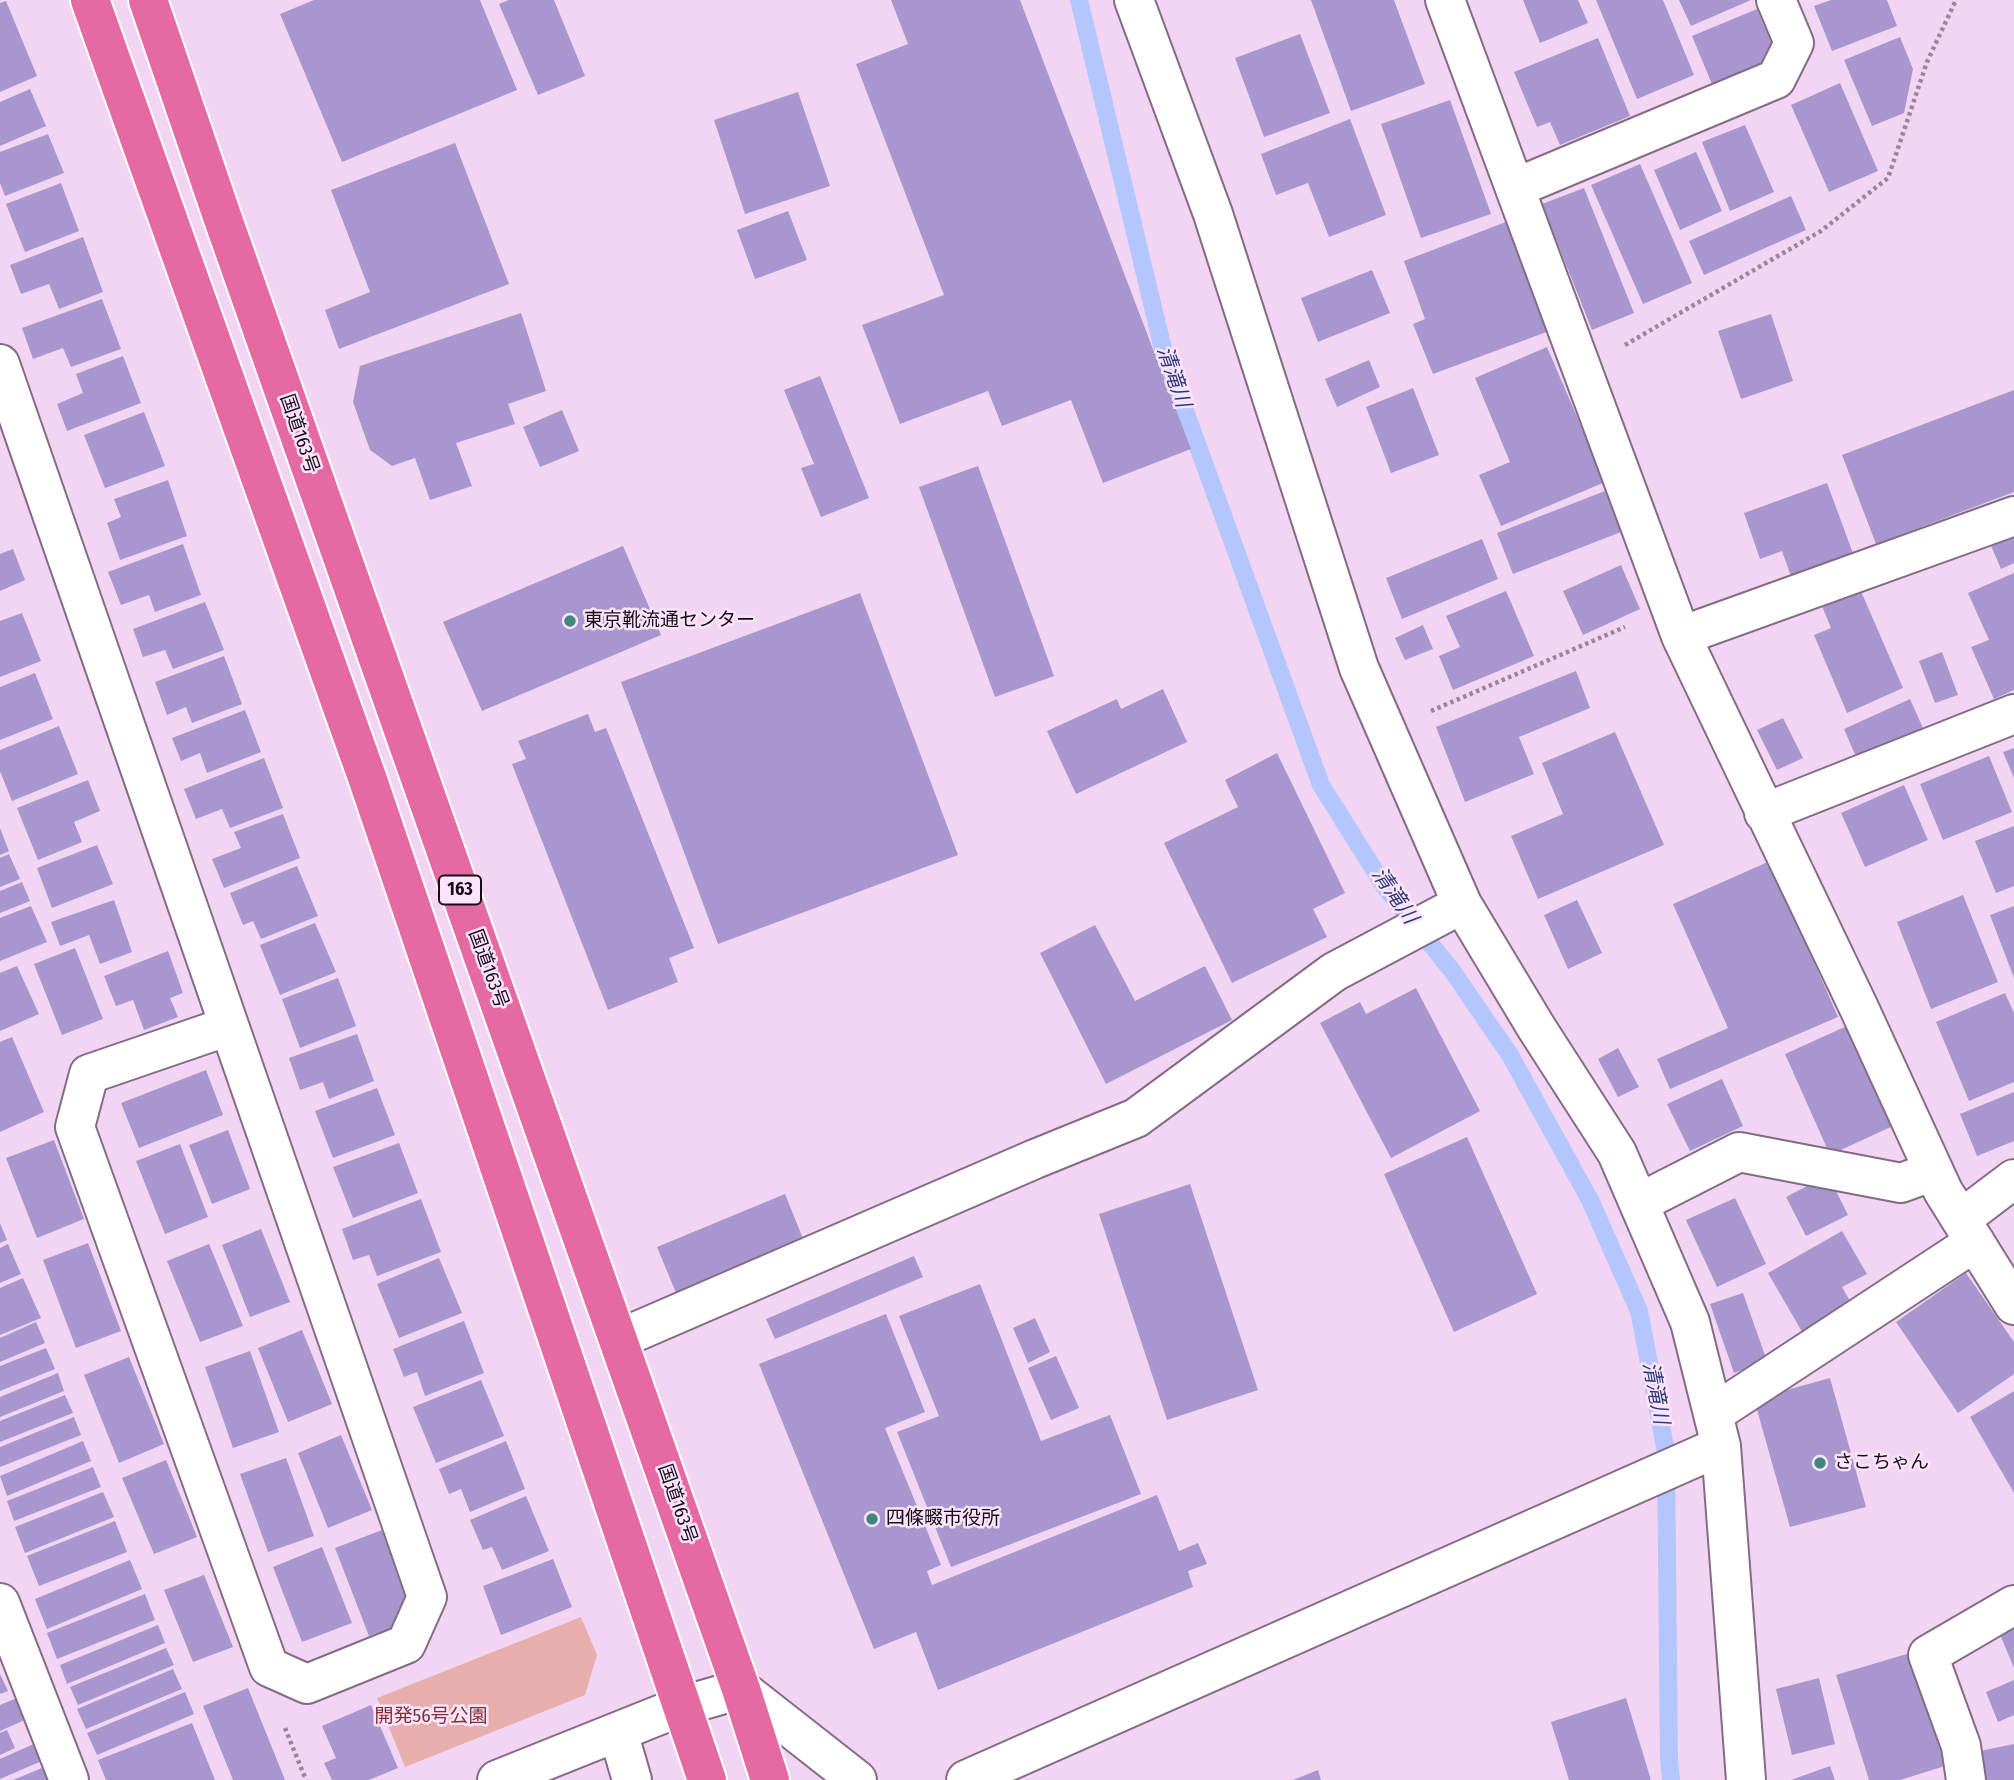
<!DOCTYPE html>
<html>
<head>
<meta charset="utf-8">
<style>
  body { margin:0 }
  canvas { display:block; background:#f2d5f2 }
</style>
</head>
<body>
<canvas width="2014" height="1780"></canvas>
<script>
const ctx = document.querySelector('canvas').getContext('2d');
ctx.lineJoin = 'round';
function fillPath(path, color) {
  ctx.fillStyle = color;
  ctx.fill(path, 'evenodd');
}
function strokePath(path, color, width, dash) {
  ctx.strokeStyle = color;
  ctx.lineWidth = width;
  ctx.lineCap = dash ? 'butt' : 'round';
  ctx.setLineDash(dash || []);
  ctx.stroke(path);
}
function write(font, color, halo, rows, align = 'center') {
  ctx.font = font + ' "Fira Sans Condensed","Noto Sans JP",sans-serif';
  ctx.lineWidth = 5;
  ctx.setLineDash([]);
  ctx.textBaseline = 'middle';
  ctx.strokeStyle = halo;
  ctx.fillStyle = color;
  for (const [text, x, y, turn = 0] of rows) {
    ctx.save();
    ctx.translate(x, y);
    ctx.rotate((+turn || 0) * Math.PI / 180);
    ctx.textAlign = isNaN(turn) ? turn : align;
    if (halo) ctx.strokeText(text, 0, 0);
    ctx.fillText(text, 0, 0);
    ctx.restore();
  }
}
fillPath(new Path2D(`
  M581,1617L597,1655L585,1695L405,1767L377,1698Z`), '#e7afac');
strokePath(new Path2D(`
  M1079,0L1164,353L1321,785L1385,887L1453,972L1510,1055L1590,1200L1639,1311L1666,1452L1669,1760L1671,1780`), '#b3c6fd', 18);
fillPath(new Path2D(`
  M314,0H480L517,90L342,162L280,14Z
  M509,0H554L585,76L538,95L499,4Z
  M891,0H1020L1191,449L1103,483L1071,400L1002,426L988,391L900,424L862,325L944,295L856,64L908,44Z
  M1311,0H1394L1425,84L1351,111Z
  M1523,0H1578L1588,23L1540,43Z
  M1596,0H1663L1694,75L1637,99Z
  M1679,0H1751L1691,26Z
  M1831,0H1887L1897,26L1832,51L1814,6Z
  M6,1L37,76L0,92V3Z
  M1757,9L1777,56L1712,84L1692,36Z
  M1300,34L1330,113L1264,137L1235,58Z
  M1900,37L1913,69L1904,113L1872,126L1844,60Z
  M1598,38L1630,116L1560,145L1550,122L1537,127L1514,72Z
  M1840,83L1878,171L1829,192L1791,105Z
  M30,89L46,126L0,146V102Z
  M798,92L830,186L745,214L714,120Z
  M1450,100L1491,214L1421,238L1381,124Z
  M1350,119L1386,215L1329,237L1308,183L1276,195L1261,154Z
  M1745,125L1774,192L1730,211L1702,142Z
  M48,134L64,173L5,196L0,183V152Z
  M455,143L509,284L339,349L325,310L370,292L331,190Z
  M1696,152L1722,211L1680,230L1654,170Z
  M1640,164L1692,283L1643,304L1591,185Z
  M61,183L79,231L25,252L6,204Z
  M1584,188L1634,313L1592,330L1542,204Z
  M1791,196L1806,230L1704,275L1689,241Z
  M788,211L807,260L755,279L737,230Z
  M1511,220L1552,330L1433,374L1413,324L1425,319L1404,261Z
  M83,237L103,292L59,309L49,284L21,294L10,265Z
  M1372,270L1390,313L1318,342L1301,298Z
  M102,299L121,349L71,367L63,348L33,359L22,328Z
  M521,313L546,391L508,404L515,424L456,443L472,486L430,500L415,458L392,466L370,450L353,402L360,366Z
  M1771,314L1793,381L1741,399L1718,331Z
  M1547,347L1605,482L1501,526L1479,475L1510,462L1475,378Z
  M123,356L141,403L67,431L57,404L83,393L76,374Z
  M1369,360L1380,387L1337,407L1325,379Z
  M820,376L869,498L821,517L801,468L814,464L784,390Z
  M1413,388L1439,455L1391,473L1366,407Z
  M2014,390V492L1876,544L1842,455Z
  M562,410L579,451L540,467L523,427Z
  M144,412L165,466L105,488L84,435Z
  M978,466L1054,676L995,697L919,487Z
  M168,480L187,536L120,560L107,523L121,517L114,499Z
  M1827,483L1854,556L1792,579L1782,551L1760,559L1744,513Z
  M1605,491L1621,532L1513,574L1497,533Z
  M2014,531V563L2001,569L1989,541Z
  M1482,539L1498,579L1402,619L1386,578Z
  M183,544L201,595L155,612L149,595L121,605L108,572Z
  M623,546L661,635L482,711L443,622Z
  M13,549L25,580L0,591V554Z
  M1621,565L1640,609L1583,635L1563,591Z
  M2014,573V690L1994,699L1971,647L1989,640L1968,593Z
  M1860,589L1903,688L1847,713L1814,635L1831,628L1822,606Z
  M1506,591L1534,656L1453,690L1439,656L1460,647L1446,616Z
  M860,593L958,855L718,944L621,682Z
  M205,602L224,650L173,669L165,650L143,657L133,629Z
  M22,613L41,661L0,677V621Z
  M1423,625L1433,649L1405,660L1395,638Z
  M1942,652L1958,695L1935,703L1919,661Z
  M224,656L242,704L192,723L186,707L167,715L155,682Z
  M1576,671L1590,708L1519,737L1534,774L1465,802L1436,727Z
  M35,673L53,719L0,740V687Z
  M1163,689L1187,742L1076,794L1047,731L1117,699L1121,709Z
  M1910,699L1923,728L1857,759L1844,729Z
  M245,710L261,752L207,773L200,753L181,761L172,738Z
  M588,714L595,732L606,728L694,948L669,958L678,982L608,1010L512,764L526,759L518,741Z
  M1783,718L1803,758L1777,770L1757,730Z
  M59,726L78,774L12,801L0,771V750Z
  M1615,732L1664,845L1538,899L1511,836L1563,814L1542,763Z
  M2014,748V778L2003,752Z
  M1277,753L1345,893L1313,909L1327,937L1232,983L1164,843L1238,807L1225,780Z
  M1989,756L2012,812L1943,840L1920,784Z
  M264,758L283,808L230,828L222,809L196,819L184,789Z
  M88,780L100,811L74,822L82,842L38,860L17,808Z
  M1904,785L1928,840L1865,867L1841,813Z
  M283,814L300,858L224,888L212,859L241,848L234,832Z
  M2014,826V886L1996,893L1975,841Z
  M0,828L9,851L0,855Z
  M97,845L113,884L52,908L37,868Z
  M9,854L20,879L0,887V858Z
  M1770,861L1838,1017L1670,1089L1657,1059L1728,1028L1673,904Z
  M297,866L318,916L261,939L253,921L243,925L230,893Z
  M22,882L30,901L0,913V891Z
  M1963,895L1998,982L1931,1009L1897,922Z
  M114,900L132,952L100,964L89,935L60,946L51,922Z
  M1577,900L1602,953L1568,969L1544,915Z
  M31,906L47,942L0,961V918Z
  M2014,906V978L1990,915Z
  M315,923L336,972L280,995L260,945Z
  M1095,925L1135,1001L1205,966L1232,1020L1106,1084L1040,953Z
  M75,948L103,1019L62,1035L34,964Z
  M168,951L183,993L170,998L178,1017L144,1030L133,1000L116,1006L104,976Z
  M17,966L39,1014L0,1031V973Z
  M338,978L356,1026L300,1048L282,999Z
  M1416,988L1480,1111L1391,1158L1320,1023L1360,1002L1366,1014Z
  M2005,993L2014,1013V1082L1969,1101L1936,1022Z
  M1849,1025L1895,1125L1830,1155L1785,1054Z
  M357,1034L374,1081L329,1099L323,1082L300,1090L289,1058Z
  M12,1037L44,1112L0,1132V1042Z
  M1618,1048L1639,1087L1618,1097L1598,1059Z
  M206,1070L223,1115L139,1148L121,1103Z
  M1722,1079L1743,1126L1690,1151L1667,1104Z
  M377,1088L395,1135L333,1158L315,1111Z
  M2014,1092V1141L1977,1156L1960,1114Z
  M228,1130L250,1189L212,1204L189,1145Z
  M1467,1137L1537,1294L1454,1332L1384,1174Z
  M54,1140L84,1219L37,1238L6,1158Z
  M399,1143L418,1193L353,1218L333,1167Z
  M180,1144L208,1217L165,1234L136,1161Z
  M1828,1175L1848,1215L1806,1236L1786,1197Z
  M1190,1184L1258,1390L1167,1420L1099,1214Z
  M785,1194L806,1246L679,1300L657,1247Z
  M1735,1198L1766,1264L1717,1287L1686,1220Z
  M421,1199L441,1252L377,1276L369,1255L353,1260L342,1229Z
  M0,1223L7,1240L0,1243Z
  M261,1229L290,1302L250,1317L222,1245Z
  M1842,1231L1867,1274L1842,1287L1854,1308L1805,1337L1768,1273Z
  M88,1243L121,1331L76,1348L43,1260Z
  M8,1244L21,1274L0,1283V1248Z
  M209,1244L243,1326L200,1342L167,1261Z
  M914,1256L923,1277L775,1339L766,1319Z
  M439,1258L462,1313L399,1338L377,1284Z
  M1966,1273L2014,1342V1374L1958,1413L1896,1322Z
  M23,1278L41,1318L0,1335V1288Z
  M980,1284L1041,1441L1110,1415L1141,1494L951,1567L897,1432L939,1416L899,1316Z
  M1743,1293L1767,1361L1734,1373L1710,1304Z
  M886,1314L925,1412L885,1428L941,1565L927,1571L932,1585L1157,1495L1179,1551L1198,1543L1207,1564L1188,1571L1193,1587L938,1690L916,1632L874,1649L759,1364Z
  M1035,1318L1050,1352L1028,1363L1013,1328Z
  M464,1321L484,1373L425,1396L417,1372L404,1377L393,1349Z
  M36,1322L45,1343L0,1362V1338Z
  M302,1330L332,1404L288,1422L258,1348Z
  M46,1348L55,1369L0,1391V1366Z
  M250,1351L279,1432L233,1448L205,1367Z
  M1056,1356L1079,1408L1051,1420L1028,1368Z
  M129,1357L164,1444L119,1463L84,1375Z
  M58,1373L64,1391L0,1417V1397Z
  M1830,1378L1866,1507L1790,1527L1754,1399Z
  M481,1380L504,1436L436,1463L413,1407Z
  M2014,1391V1493L1970,1417Z
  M65,1395L73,1413L0,1442V1421Z
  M74,1417L81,1435L0,1467V1447Z
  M341,1435L372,1510L328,1528L298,1453Z
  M83,1441L91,1461L7,1496L0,1476Z
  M506,1441L525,1489L470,1512L461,1489L449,1494L439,1469Z
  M286,1458L314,1536L268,1552L240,1474Z
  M166,1460L197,1537L154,1554L122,1478Z
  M93,1467L101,1487L14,1521L7,1501Z
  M103,1492L114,1517L25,1553L15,1527Z
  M526,1496L549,1551L502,1570L492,1547L483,1550L470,1520Z
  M115,1521L127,1552L39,1586L27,1556Z
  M382,1530L410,1603L399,1625L369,1636L335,1548Z
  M322,1547L352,1623L302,1642L273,1567Z
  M553,1559L572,1607L501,1635L483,1586Z
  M130,1560L142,1589L47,1629L35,1599Z
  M204,1575L233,1647L193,1662L164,1590Z
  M145,1594L155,1620L57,1659L47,1633Z
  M2014,1617V1668L1996,1625Z
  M158,1625L165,1643L67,1684L60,1665Z
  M166,1648L174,1665L78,1705L70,1687Z
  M1910,1653L1945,1766L1900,1780H1869L1836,1675Z
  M173,1669L182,1689L86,1729L77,1709Z
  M0,1674L8,1691L0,1694Z
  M1819,1678L1835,1744L1792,1755L1776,1689Z
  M2014,1680V1715L1998,1722L1986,1692Z
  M248,1688L285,1780H233L203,1706Z
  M185,1692L194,1714L97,1755L87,1733Z
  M17,1698L27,1719L0,1731V1705Z
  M1626,1698L1651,1780H1569L1551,1722Z
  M371,1705L398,1768L369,1780H332L324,1763L336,1758L322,1726Z
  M192,1723L215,1780H106L98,1760Z
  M7,1730L15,1748L0,1755V1733Z
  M36,1743L44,1760L0,1779V1759Z
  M2014,1744V1780H1986L1980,1751Z
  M1830,1766L1835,1780H1791Z
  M42,1768L47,1780H13Z
  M1318,1770L1321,1780H1293Z`), '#a897ce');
const minor = new Path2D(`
  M1134,0L1213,214L1359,668L1462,904L1536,1027L1617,1153L1690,1322L1721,1446L1746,1780
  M1445,0L1681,636L1859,1008L1943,1191L2014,1305
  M1515,188L1776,79L1794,43L1776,0
  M0,364L427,1597L406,1644L307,1684L269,1667L75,1127L89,1074L229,1026
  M1681,636L2014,516
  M1764,813L2014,714
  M1639,1203L1739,1152L1901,1183L1934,1171
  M1961,1219L2014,1179
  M619,1339L1035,1159L1136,1118L1334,972L1462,904
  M1713,1414L1975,1242
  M0,1603L69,1780
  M618,1732L632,1780
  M497,1780L682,1706L741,1689L857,1780
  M966,1780L1721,1446
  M1966,1780L1961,1746L1928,1655L2014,1605`);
const highway = new Path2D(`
  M90,0L368,780L707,1780
  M148,0L223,219L741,1689L770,1780`);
strokePath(minor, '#856b85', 42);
strokePath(highway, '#fff', 42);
strokePath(new Path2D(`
  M1625,345L1821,231L1888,178L1927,62L1956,0
  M1431,711L1625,627
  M285,1728L306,1780`), '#9a859a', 4.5, [3.5, 3.5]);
strokePath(minor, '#fff', 38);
strokePath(highway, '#e66aa2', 38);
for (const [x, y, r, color] of [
  [570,621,7,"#418881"],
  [1820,1463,7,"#418881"],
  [872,1519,7,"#418881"]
]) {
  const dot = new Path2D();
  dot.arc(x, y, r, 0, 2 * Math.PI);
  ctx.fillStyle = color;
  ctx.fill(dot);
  strokePath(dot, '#fce5fc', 2.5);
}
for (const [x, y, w] of [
  [460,890,42]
]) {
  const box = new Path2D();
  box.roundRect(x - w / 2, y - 14.5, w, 29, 5);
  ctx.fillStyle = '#fce5fc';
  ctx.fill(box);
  strokePath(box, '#170d17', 2);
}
write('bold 18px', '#170d17', null, [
  ["163",460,890]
]);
write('19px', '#170d17', '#fce5fc', [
  ["国道163号",299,434,71],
  ["国道163号",488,969,70],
  ["国道163号",677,1504,71]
]);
write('19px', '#170d17', '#fce5fc', [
  ["東京靴流通センター",584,621],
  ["さこちゃん",1834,1463],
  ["四條畷市役所",886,1519]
], 'left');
write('19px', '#7f2f32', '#fce5fc', [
  ["開発56号公園",431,1717]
]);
write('italic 21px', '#2c3a7b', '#fce5fc', [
  ["清滝川",1173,377,71],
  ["清滝川",1394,896,55],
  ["清滝川",1655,1393,79]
]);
</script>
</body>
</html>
